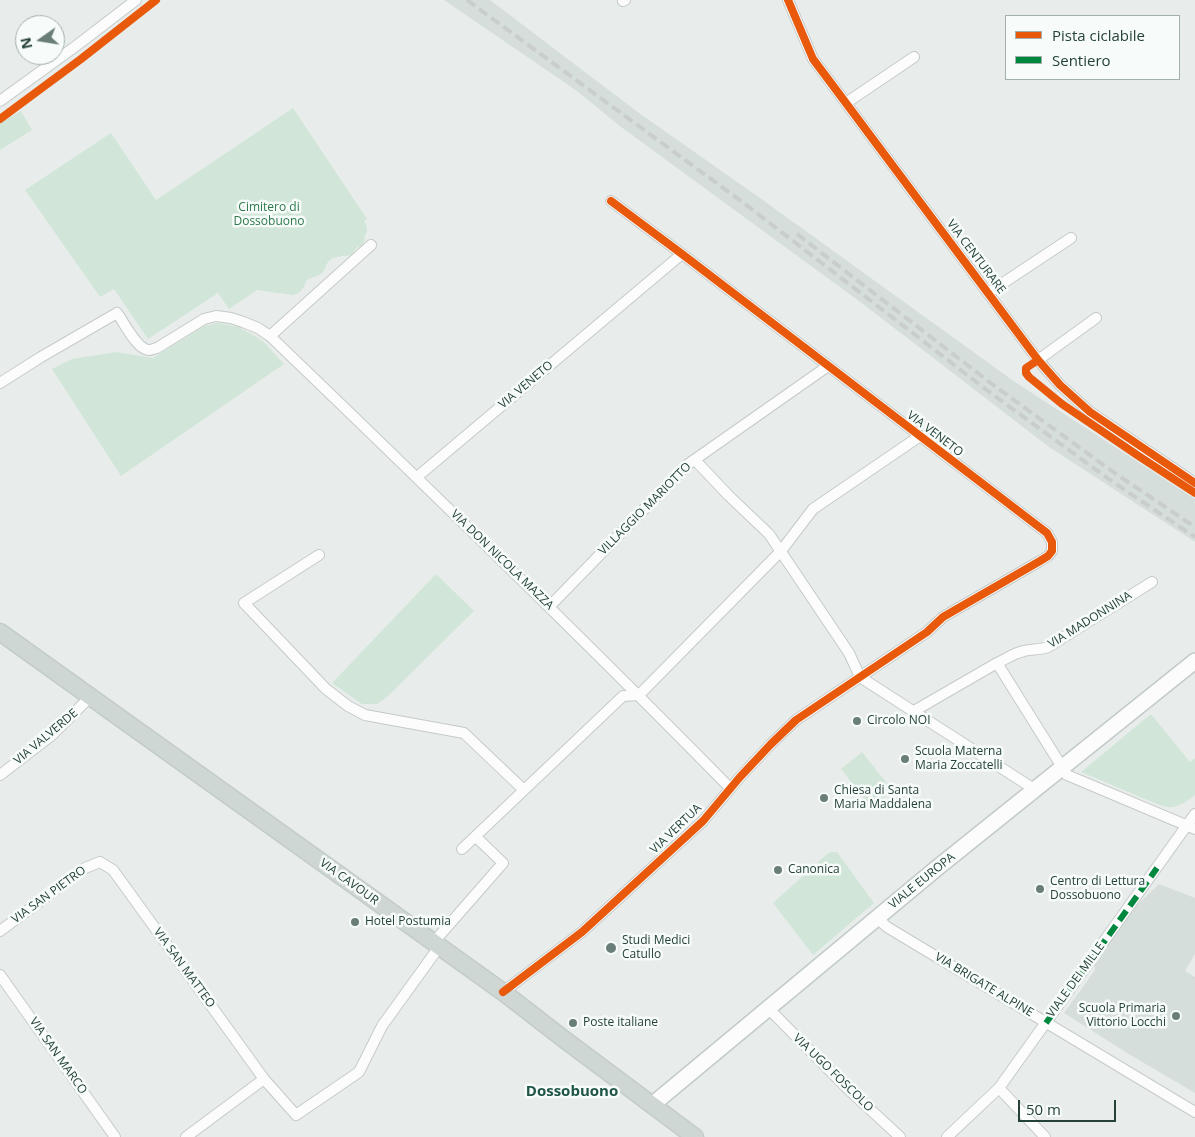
<!DOCTYPE html>
<html>
<head>
<meta charset="utf-8">
<style>
  body { margin:0 }
  #map { position:relative; width:1195px; height:1137px; overflow:hidden; background:#e8edeb; font-family:"Open Sans",sans-serif }
  canvas { display:block }
  .legend { position:absolute; left:1005px; top:15px; width:175px; height:65px; box-sizing:border-box; background:#f7fbf9; border:1px solid #a3b1ad; margin:0; padding:6px 9px; list-style:none; font-size:15px; color:#24423a }
  .legend li { display:flex; align-items:center; gap:10px; height:25px }
  .legend b { width:25px; border:1px solid #a3b1ad }
  .north { position:absolute; left:15px; top:15px; width:50px; height:50px; box-sizing:border-box; background:#f7fbf9; border:1px solid #a3b1ad; border-radius:50%; rotate:257deg; font-size:14px; font-weight:700; line-height:20px; text-align:center; color:#24423a }
  .north::after { content:''; display:block; margin:auto; width:18px; height:22px; background:#697e78; clip-path:polygon(50% 0,100% 100%,50% 72%,0 100%) }
  .scale { position:absolute; left:1018px; top:1100px; width:98px; height:22px; box-sizing:border-box; border:2px solid #24423a; border-top:0; padding-left:6px; font-size:15px; line-height:18px; white-space:nowrap; color:#24423a; -webkit-text-stroke:4px #f7fbf9; paint-order:stroke }
</style>
</head>
<body>
<div id="map">
<canvas width="1195" height="1137"></canvas>
<ul class="legend">
<li><b style="height:6px;background:#e8590c"></b>Pista ciclabile</li>
<li><b style="height:6px;background:#00873e"></b>Sentiero</li>
</ul>
<div class="north">N</div>
<div class="scale">50 m</div>
</div>
<script>
const ctx = document.querySelector('canvas').getContext('2d');
ctx.lineJoin = 'round';
function fillPath(path, color) {
  ctx.fillStyle = color;
  ctx.fill(path, 'evenodd');
}
function strokePath(path, color, width, dash) {
  ctx.strokeStyle = color;
  ctx.lineWidth = width;
  ctx.lineCap = dash ? 'butt' : 'round';
  ctx.setLineDash(dash || []);
  ctx.stroke(path);
}
function write(font, color, halo, rows, align = 'center') {
  ctx.font = font + ' "Open Sans",sans-serif';
  ctx.lineWidth = 5;
  ctx.setLineDash([]);
  ctx.textBaseline = 'middle';
  ctx.strokeStyle = halo;
  ctx.fillStyle = color;
  for (const [text, x, y, turn = 0] of rows) {
    ctx.save();
    ctx.translate(x, y);
    ctx.rotate((+turn || 0) * Math.PI / 180);
    ctx.textAlign = isNaN(turn) ? turn : align;
    if (halo) ctx.strokeText(text, 0, 0);
    ctx.fillText(text, 0, 0);
    ctx.restore();
  }
}
fillPath(new Path2D(`
  M444,0H490L639,113L760,198L1015,382L1195,499V542L1049,447L863,304L621,127L577,91Z
  M1159,884L1195,898V954L1185,971L1195,977V1093L1132,1056L1064,1013L1095,970L1094,964L1136,906Z`), '#d6dedb');
fillPath(new Path2D(`
  M293,108L367,219L364,221C368,227 368,232 364,237L365,239L362,246L357,247L352,255C345,256 332,256 328,262C325,266 326,269 322,273C318,277 312,277 307,280C303,288 302,293 293,295L257,290L229,309L218,293L148,339L114,289L100,297L25,190L111,133L156,200Z
  M21,111L32,130L0,150V123Z
  M218,323L239,327L263,341L284,364L121,476L52,369L72,359L116,352L153,358L204,326Z
  M436,574L474,611L387,697L377,704H362L332,683Z
  M1151,714L1190,762L1195,758V795C1188,801 1176,809 1166,807C1165,807 1158,804 1157,804L1081,772Z
  M862,752L893,791L872,808L841,769Z
  M831,852H837L874,903L813,955L773,903L827,854Z`), '#d1e6d8');
const street = new Path2D(`
  M788,0L813,59L1038,360L1060,385L1090,412L1195,483
  M623,1L625,0
  M0,101L76,46L136,0
  M846,103L914,57
  M988,293L1071,238
  M270,336L371,245
  M1038,360L1096,318
  M0,383L41,357L117,313C124,322 137,350 149,350C152,350 155,348 157,348L204,319L216,316L231,318L243,322L258,328L270,336C425,485 580,635 730,788
  M695,460L728,495L769,534L849,653L860,677L1034,789
  M417,477L682,254
  M319,555L244,603L326,689L348,706L365,715L464,733L524,790
  M549,607L687,465L828,366
  M997,663C1006,659 1014,653 1024,651C1032,649 1040,650 1048,647L1152,582
  M639,695L781,551L813,509L920,436
  M914,711L997,663L1067,775L1195,829
  M0,775L52,735L90,697
  M462,849L623,696L639,695
  M877,918L887,927L1195,1112
  M0,931L85,868L100,862L113,870L264,1079
  M433,943L503,863L476,837
  M0,975L115,1137
  M503,992L582,932L703,821L740,777L771,744L796,720L927,632L943,617L1040,561L1048,556L1052,551V542L1047,533L682,254L611,201
  M768,1008L847,1088L900,1137
  M999,1088L1045,1137
  M186,1137L264,1079L296,1115L359,1072L382,1026L439,947
  M947,1137L999,1088L1195,814`);
const secondary = new Path2D(`
  M652,1105L937,868L1195,661`);
const primary = new Path2D(`
  M0,632L503,992L565,1040L695,1137`);
strokePath(street, '#c5cac8', 12);
strokePath(secondary, '#c3cbc8', 18);
strokePath(primary, '#c3ccc9', 19);
strokePath(street, '#fcfcfc', 10);
strokePath(secondary, '#fcfcfc', 15);
strokePath(primary, '#cfd7d5', 16);
strokePath(new Path2D(`
  M467,0L745,204L988,391L1110,480L1195,537
  M797,234L992,384L1116,474L1195,527`), '#c9cdcc', 4, [10, 5]);
strokePath(new Path2D(`
  M1046,1023L1157,868`), '#00873e', 6, [12, 6]);
strokePath(new Path2D(`
  M788,0L813,59L1038,360L1060,385L1090,412L1195,483
  M0,119L81,59L156,0
  M1038,360L1026,368V373L1029,377L1062,404L1137,455L1195,493
  M503,992L582,932L703,821L740,777L771,744L796,720L927,632L943,617L1040,561L1048,556L1052,551V542L1047,533L682,254L611,201`), '#e8590c', 8);
for (const [x, y, r, color] of [
  [857,721,5,"#697e78"],
  [905,759,5,"#697e78"],
  [824,798,5,"#697e78"],
  [778,870,5,"#697e78"],
  [1040,889,5,"#697e78"],
  [355,922,5,"#697e78"],
  [611,948,6,"#697e78"],
  [1176,1016,5,"#697e78"],
  [573,1023,5,"#697e78"]
]) {
  const dot = new Path2D();
  dot.arc(x, y, r, 0, 2 * Math.PI);
  ctx.fillStyle = color;
  ctx.fill(dot);
  strokePath(dot, '#f7fbf9', 2);
}
write('12px', '#2d7a4b', '#f7fbf9', [
  ["Cimitero di",269,208],
  ["Dossobuono",269,222]
]);
write('12px', '#24423a', '#f7fbf9', [
  ["VIA CENTURARE",976,257,53],
  ["VIA VENETO",526,385,-40],
  ["VIA VENETO",935,434,37],
  ["VILLAGGIO MARIOTTO",645,509,-45],
  ["VIA DON NICOLA MAZZA",502,560,44],
  ["VIA MADONNINA",1090,620,-32],
  ["VIA VALVERDE",46,737,-40],
  ["VIA VERTUA",676,829,-44],
  ["VIALE EUROPA",922,881,-39],
  ["VIA CAVOUR",349,882,36],
  ["VIA SAN PIETRO",49,895,-36],
  ["VIA SAN MATTEO",184,968,54],
  ["VIALE DEI MILLE",1076,980,-54],
  ["VIA BRIGATE ALPINE",984,985,31],
  ["VIA SAN MARCO",58,1056,55],
  ["VIA UGO FOSCOLO",833,1073,44]
]);
write('12px', '#24423a', '#f7fbf9', [
  ["Circolo NOI",867,721],
  ["Scuola Materna",915,752],
  ["Maria Zoccatelli",915,766],
  ["Chiesa di Santa",834,791],
  ["Maria Maddalena",834,805],
  ["Canonica",788,870],
  ["Centro di Lettura",1050,882],
  ["Dossobuono",1050,896],
  ["Hotel Postumia",365,922],
  ["Studi Medici",622,941],
  ["Catullo",622,955],
  ["Scuola Primaria",1166,1009,"right"],
  ["Vittorio Locchi",1166,1023,"right"],
  ["Poste italiane",583,1023]
], 'left');
write('bold 15px', '#1f5548', '#f7fbf9', [
  ["Dossobuono",572,1092]
]);
</script>
</body>
</html>
